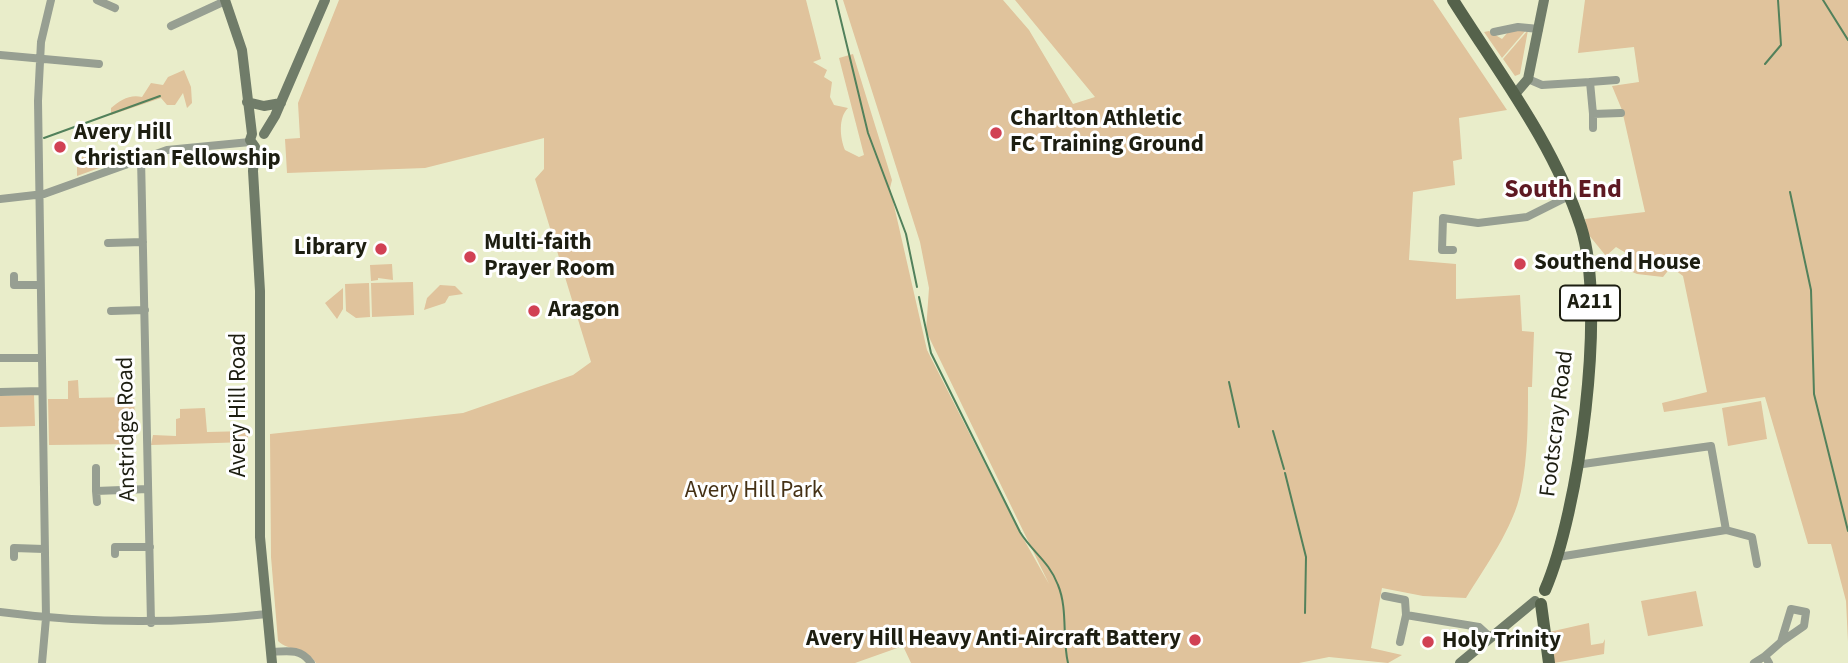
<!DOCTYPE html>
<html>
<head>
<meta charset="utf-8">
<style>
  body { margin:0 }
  canvas { display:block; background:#e9edca }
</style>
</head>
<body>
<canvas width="1848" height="663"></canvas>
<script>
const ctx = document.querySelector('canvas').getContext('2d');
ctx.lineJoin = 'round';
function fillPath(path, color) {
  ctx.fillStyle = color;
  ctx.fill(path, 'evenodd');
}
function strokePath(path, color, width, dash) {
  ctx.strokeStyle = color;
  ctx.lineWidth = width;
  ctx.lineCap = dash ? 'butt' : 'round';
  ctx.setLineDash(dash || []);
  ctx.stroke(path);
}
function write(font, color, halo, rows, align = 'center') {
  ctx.font = font + ' "Source Sans 3",sans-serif';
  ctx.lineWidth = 6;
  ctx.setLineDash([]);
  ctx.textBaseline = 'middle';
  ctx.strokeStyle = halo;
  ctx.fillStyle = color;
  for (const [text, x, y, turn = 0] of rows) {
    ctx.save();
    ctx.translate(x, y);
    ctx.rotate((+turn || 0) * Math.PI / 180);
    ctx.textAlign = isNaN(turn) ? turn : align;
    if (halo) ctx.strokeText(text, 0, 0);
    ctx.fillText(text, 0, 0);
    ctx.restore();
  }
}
fillPath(new Path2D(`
  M339,0H806L821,59L813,62L827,70L824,77L832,82L830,97L834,105L848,108C838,118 840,138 845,150L859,157L864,155L839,58L853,54L892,180L890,188L927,350L1018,529L1049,584L926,331L929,288L920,242L843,0H1003L1029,30L1073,104L1095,97L1015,0H1433L1507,110L1459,118L1462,159L1453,161L1455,185L1413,192L1409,260L1456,264V299L1520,295L1522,331L1534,332L1532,387H1528C1528,421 1528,457 1521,491C1513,529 1486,565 1466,598L1423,596L1382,588L1371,648L1402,655L1388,663L1329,657L1299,663H911L903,646L855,663H316C307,648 288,651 278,641L271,557L270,434L463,413L573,375L591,362L535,179L544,169V138L425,168L287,173L285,139L300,138L298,103Z
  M1585,0H1848V642L1846,601L1831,544H1808L1765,397L1664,412L1662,403L1707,392L1683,276L1671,267L1663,277L1637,274L1623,268L1626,253L1616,247L1606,256L1588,234L1585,219L1645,212L1622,110L1612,86L1639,82L1634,47L1578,53Z
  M1527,29L1502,58L1484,32L1489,31L1502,39L1508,32Z
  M1528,30L1520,74L1515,76L1503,59Z
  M184,70L191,87L192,103L187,108L183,93L175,105H167L161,98L111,115V108C120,100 130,94 142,97L151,83L163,85L168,77Z
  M113,156V163L77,176V157Z
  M392,264L393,280L378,278V280L371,281L370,265Z
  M413,282L414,315L372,317L371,283Z
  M369,283L370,317L356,318L346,311L345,284Z
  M440,285L455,286L463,294L449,296L445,303L424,310L427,298Z
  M343,288V309L337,319L325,303Z
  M78,380L79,398L134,397L136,444L49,445L48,399H68V381Z
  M34,395L35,426L0,427V396Z
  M1761,401L1767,439L1728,446L1722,408Z
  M205,408L207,432L248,431V442L151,445L153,435L176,436V419L180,418V409Z
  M1696,591L1703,626L1648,636L1641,601Z
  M1589,623L1591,645L1603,643L1605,639L1604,654L1554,663L1549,632Z`), '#e0c39c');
strokePath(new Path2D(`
  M836,0L868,133L906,234L917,287
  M1823,0L1848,40
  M1765,64L1781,45L1778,0
  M44,138L160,96
  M1790,192L1811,290L1814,394L1848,531
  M919,297L931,353L1020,532C1032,552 1049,561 1058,585C1068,609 1062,638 1068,663
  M1229,382L1239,427
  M1273,431L1284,469
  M1285,473L1306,557L1305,613`), '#52815b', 2);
strokePath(new Path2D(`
  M97,0L115,8
  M171,26L225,1
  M1494,32L1518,27L1539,29
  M0,55L99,64
  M1528,79L1542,85L1590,82L1593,114L1621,113
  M1590,82L1616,80
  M1593,114V128
  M141,158L151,623
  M0,199L44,194L167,150L250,142
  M108,243L143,242
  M1453,250H1442L1443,218L1478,223L1527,217L1569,196
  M14,276V285H39
  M111,311L145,310
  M0,358H40
  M0,392L41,391
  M1576,465L1711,446L1726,530
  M96,468V491L148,489
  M96,491L97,502
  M115,554V547H150
  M14,557V548L44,549
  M1558,557L1726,530L1752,537L1757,564
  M1385,596L1405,600L1406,615
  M0,612C90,624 176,624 267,614
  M1400,642L1406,615L1479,627L1490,637
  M271,652C287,651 301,648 311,663
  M1765,656L1781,642L1791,609L1806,612L1804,626L1781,642
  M42,663L46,618L38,101L41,42L51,0
  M1754,663L1765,656L1769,663`), '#979f92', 8);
strokePath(new Path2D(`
  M225,0L242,50L252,134L250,140L255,147
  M1516,93L1528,79L1544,0
  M247,102L264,106L281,103
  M264,134L275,116L325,0
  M255,147L253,171L260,291V537L272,663
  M1460,663L1535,601`), '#707c69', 10);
strokePath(new Path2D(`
  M1453,0C1499,73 1554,144 1581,227C1607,308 1579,512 1545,590
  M1541,604L1549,663`), '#55624b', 12);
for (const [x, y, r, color] of [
  [996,133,7,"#d14154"],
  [60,147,7,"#d14154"],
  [381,249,7,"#d14154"],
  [470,257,7,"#d14154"],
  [1520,264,7,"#d14154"],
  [534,311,7,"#d14154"],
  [1195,640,7,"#d14154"],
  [1428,642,7,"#d14154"]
]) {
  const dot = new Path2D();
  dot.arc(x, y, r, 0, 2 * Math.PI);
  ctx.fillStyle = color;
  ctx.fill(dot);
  strokePath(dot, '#fff', 2.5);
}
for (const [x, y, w] of [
  [1590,303,60]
]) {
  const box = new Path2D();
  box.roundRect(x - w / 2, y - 17.5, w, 35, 5);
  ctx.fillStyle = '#fff';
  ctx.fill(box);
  strokePath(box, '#1d1e11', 2);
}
write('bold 21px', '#1d1e11', null, [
  ["A211",1590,303]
]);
write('bold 23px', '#1d1e11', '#fff', [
  ["Charlton Athletic",1010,120],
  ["FC Training Ground",1010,146],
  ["Avery Hill",74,134],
  ["Christian Fellowship",74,160],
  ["Multi-faith",484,244],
  ["Prayer Room",484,270],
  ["Library",367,249,"right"],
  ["Southend House",1534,264],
  ["Aragon",548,311],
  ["Avery Hill Heavy Anti-Aircraft Battery",1181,640,"right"],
  ["Holy Trinity",1442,642]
], 'left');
write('23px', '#1d1e11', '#fff', [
  ["Avery Hill Road",240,405,-90],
  ["Footscray Road",1558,424,-83],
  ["Anstridge Road",128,429,-91]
]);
write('23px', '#453115', '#fff', [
  ["Avery Hill Park",754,492]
]);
write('bold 26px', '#5e1922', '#fff', [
  ["South End",1563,191]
]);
</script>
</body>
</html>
